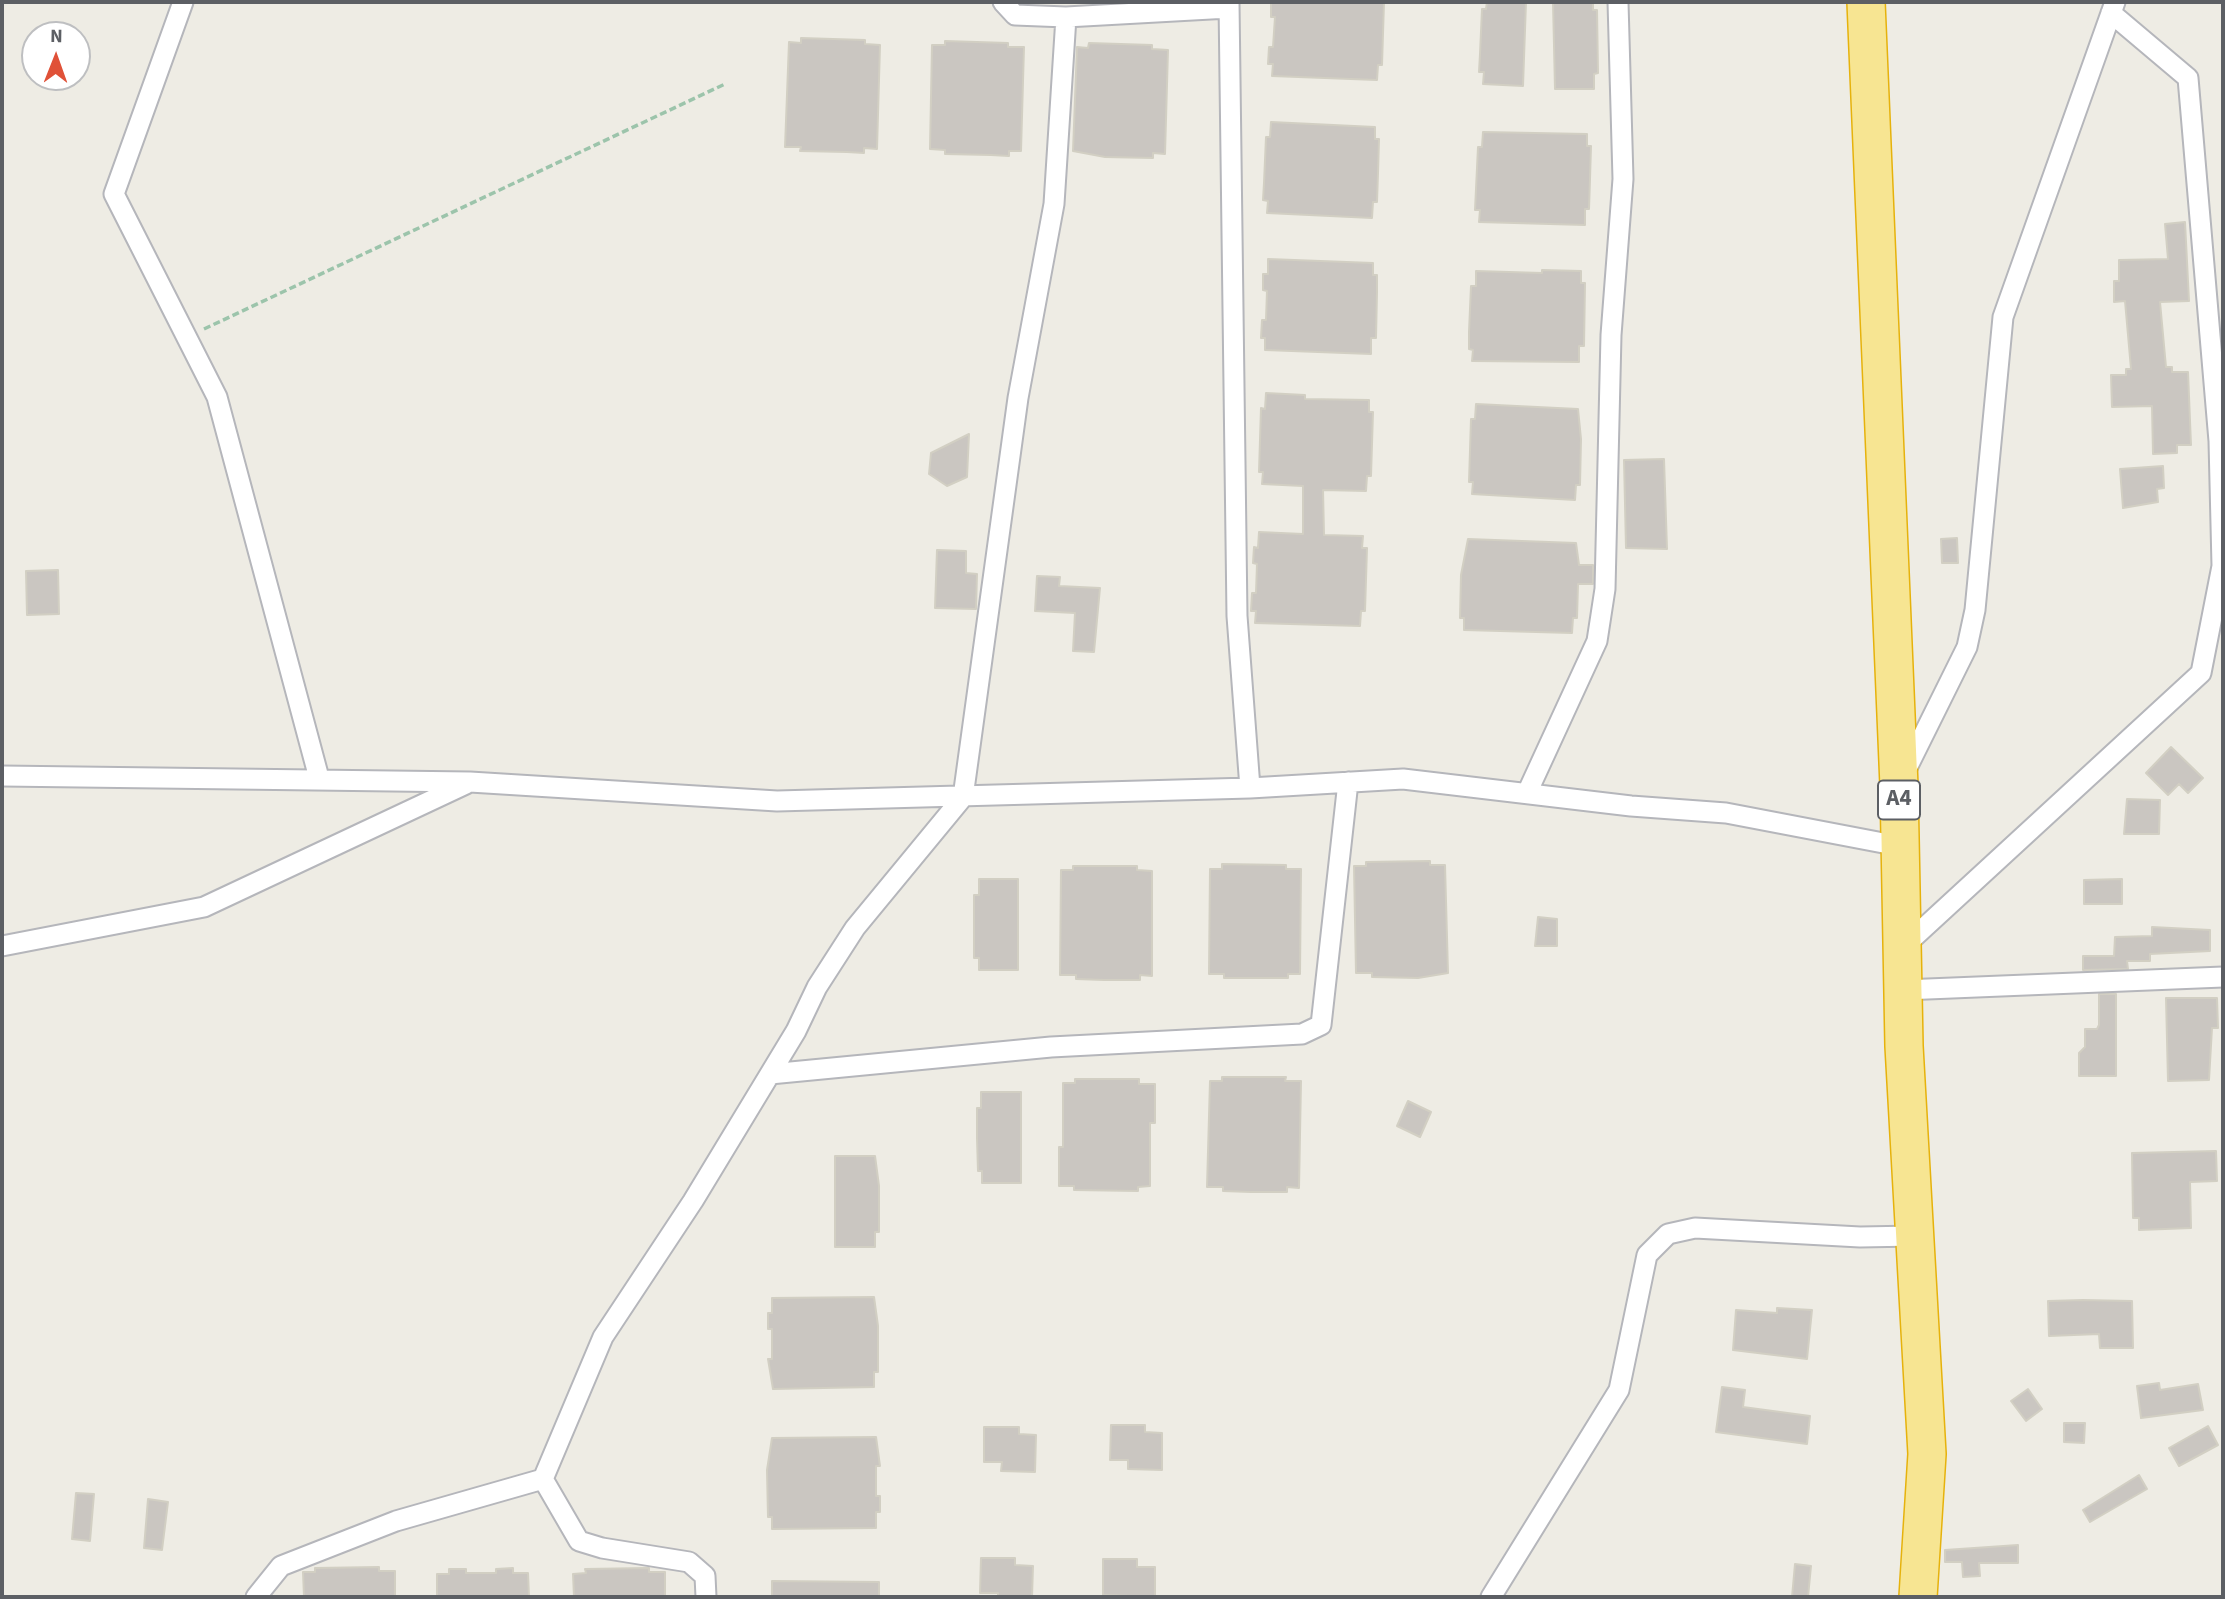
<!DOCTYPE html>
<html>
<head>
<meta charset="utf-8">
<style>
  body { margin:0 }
  #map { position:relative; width:2225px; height:1599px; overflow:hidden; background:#eeece4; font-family:"Source Sans 3",sans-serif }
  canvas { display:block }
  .frame { position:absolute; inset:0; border:4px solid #5c5f64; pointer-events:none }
  .north { position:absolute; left:21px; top:21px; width:70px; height:70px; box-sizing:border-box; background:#fff; border:2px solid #bebfc1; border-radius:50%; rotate:1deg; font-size:19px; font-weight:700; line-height:28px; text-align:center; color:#5c5f64 }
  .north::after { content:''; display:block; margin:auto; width:24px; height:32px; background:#e05138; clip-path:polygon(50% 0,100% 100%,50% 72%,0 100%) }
</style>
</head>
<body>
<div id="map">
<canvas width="2225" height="1599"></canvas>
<div class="frame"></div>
<div class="north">N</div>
</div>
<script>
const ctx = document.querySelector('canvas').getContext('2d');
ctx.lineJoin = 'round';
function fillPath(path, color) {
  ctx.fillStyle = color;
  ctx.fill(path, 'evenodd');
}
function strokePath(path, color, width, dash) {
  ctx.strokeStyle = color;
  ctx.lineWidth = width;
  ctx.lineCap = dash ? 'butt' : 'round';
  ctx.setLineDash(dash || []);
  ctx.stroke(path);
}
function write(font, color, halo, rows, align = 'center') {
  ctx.font = font + ' "Source Sans 3",sans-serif';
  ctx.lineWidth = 5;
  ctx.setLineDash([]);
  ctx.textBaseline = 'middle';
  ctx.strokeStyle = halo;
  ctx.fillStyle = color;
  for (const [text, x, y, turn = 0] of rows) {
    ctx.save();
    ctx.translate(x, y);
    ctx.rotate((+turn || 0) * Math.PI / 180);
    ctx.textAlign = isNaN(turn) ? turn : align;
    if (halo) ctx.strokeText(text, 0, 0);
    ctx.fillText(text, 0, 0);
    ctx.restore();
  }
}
const building = new Path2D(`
  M1271,2H1384L1382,65H1378L1377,80L1272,76L1273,64H1268L1269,47H1273L1275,17H1271Z
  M1487,2H1526L1523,86L1483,84L1484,72H1479L1480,54L1482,9H1486Z
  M1553,2H1593V10H1597L1598,73L1594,74V89H1555Z
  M801,38L865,40V44L880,45L877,149L864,148V153L847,152L800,151L801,147H785L789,42L801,43Z
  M945,41L1008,43V47H1024L1021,151H1009V156L991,155L945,154V150L930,149L932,45H945Z
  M1089,43L1152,45V49L1168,50L1165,154L1153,153V158L1105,157L1073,151L1077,47L1088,48Z
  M1271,122L1375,127V139H1379L1378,173L1377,202H1373L1372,218L1267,213L1268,201L1263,200L1264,183L1266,137H1270Z
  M1483,132L1587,134V146H1591L1590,179L1589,209H1585V225L1479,222L1480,210H1475L1478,147H1482Z
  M2185,222L2189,301L2160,302L2166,367H2172V372H2188L2191,445H2177V453L2153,454L2152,406L2112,407L2111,375H2126V369H2131L2125,301L2114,302V281H2119V260L2168,259L2165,224Z
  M1268,259L1373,263V275H1377V292L1376,338H1371V354L1265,350V338H1261L1262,320H1266L1267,291L1263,290V274H1268Z
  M1542,270L1581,271V283H1585L1584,346H1579V362L1472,361L1473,350L1469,349V332L1471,286H1476V271L1542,273Z
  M1266,393L1305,395V399L1369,400V412H1373L1371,476H1367L1366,491L1323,490L1324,535L1363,536L1362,548H1367L1365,611H1361L1360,626L1255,623L1256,611H1251L1252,593H1256L1257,564L1253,563L1254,547L1258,548L1259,532L1303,534V486L1262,484L1263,472H1259L1261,408L1265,409Z
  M1476,404L1578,409L1581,439L1580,485H1576L1575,500L1472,494L1473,482H1469L1471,419H1475Z
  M969,434L967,477L947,486L929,474L931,453Z
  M1664,459L1667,549L1626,548L1624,460Z
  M2163,466L2164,488L2157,489L2158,502L2123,508L2120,469Z
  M1957,538L1958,563H1942L1941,539Z
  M1468,539L1576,543L1579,565H1593V584H1578L1577,618H1573L1572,633L1464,630V618H1460L1461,575Z
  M937,550L966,551V573L977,574L976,609L935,608Z
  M58,570L59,614L27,615L26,571Z
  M1037,576L1060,577L1059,586L1100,588L1094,652L1073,651L1075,613L1035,611Z
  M2171,747L2203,778L2188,793L2179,784L2168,795L2146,773Z
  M2127,799L2160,800L2159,834H2124Z
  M1430,861V865H1445L1448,973L1418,978L1372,977V973H1356L1354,866H1366V862Z
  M1222,864L1286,865V869H1301L1300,974H1288V978H1224V974H1209L1210,869H1222Z
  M1073,866H1137V870L1152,871V976L1140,975V980H1104L1076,979V975H1060L1061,870H1073Z
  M979,879H1018V970H979V958H974V895H979Z
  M2122,879V904H2084V880Z
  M1538,917L1557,919V946H1535Z
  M2152,927L2210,930V951L2150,954V961H2127L2128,969L2083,970V956H2114L2115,937L2152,936Z
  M2099,994H2116V1076H2079V1053L2085,1047V1029H2097L2099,1025Z
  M2166,998H2217L2218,1028H2212L2209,1080L2168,1081Z
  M1222,1077H1286L1285,1081H1301L1299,1188L1287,1187V1192H1251L1223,1191V1187H1207L1210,1081H1222Z
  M1075,1079H1139V1084H1155V1123H1150V1186L1138,1187V1191L1074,1190V1186H1059V1147H1063V1083H1075Z
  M981,1092H1021V1183H982V1171H978L977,1138V1108H981Z
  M1408,1101L1431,1112L1420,1137L1397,1126Z
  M2216,1151L2217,1181L2190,1182L2191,1228L2139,1230V1218H2133L2132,1153Z
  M835,1156H875L879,1186V1232H875V1247H835Z
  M874,1297L878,1326V1372H874V1387L773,1389L768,1359H772V1329H768V1313H772V1298Z
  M2083,1300L2132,1301L2133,1348H2100L2099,1334L2049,1336L2048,1301Z
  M1777,1308L1812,1310L1807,1359L1733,1350L1736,1310L1777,1313Z
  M2159,1383L2160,1390L2198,1384L2203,1410L2141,1418L2137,1386Z
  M1722,1387L1745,1390L1743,1407L1810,1416L1807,1444L1716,1432Z
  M2028,1389L2042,1409L2026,1421L2011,1401Z
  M2064,1423H2085L2084,1443L2064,1442Z
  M1111,1425H1145V1432L1162,1433V1470L1128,1469V1460H1110Z
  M2208,1426L2218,1445L2179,1466L2169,1448Z
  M984,1427H1019V1434L1036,1435L1035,1472L1001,1471L1002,1462H984Z
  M876,1437L880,1466H876V1496H880V1512H876V1528L772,1529V1517H768L767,1470L772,1438Z
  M2139,1475L2147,1489L2090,1522L2083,1510Z
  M76,1493L94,1494L90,1541L72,1539Z
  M148,1499L168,1502L162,1550L144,1548Z
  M2018,1545V1563H1979L1980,1576L1963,1577L1962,1562H1945V1550Z
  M981,1558H1015V1565L1033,1566L1032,1597H998V1593H980Z
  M1103,1559H1137V1567H1155V1597L1103,1595Z
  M1795,1564L1811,1566L1808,1597H1792Z
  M379,1567V1571H395V1597H304L303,1572H315V1568Z
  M513,1568V1573H528L529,1597H437V1574H449V1569H466V1573H496V1569Z
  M649,1568V1572H665V1597H574L573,1574L586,1573L585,1569Z
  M772,1581L879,1582V1597H772Z`);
fillPath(building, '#cac6c1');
strokePath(building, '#d2cfc3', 2);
const street = new Path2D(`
  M183,2L114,194L217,397L319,778
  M1003,2L1015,15L1066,17L1229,8
  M1229,2L1237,616L1250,788
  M1905,772L1967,647L1975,610L2003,317L2115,2
  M2,776L470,782L777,801L1250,788L1403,779L1631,806L1726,813L1899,846
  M1527,793L1597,641L1605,589L1611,335L1623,179L1618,2
  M2,946L204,907L466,784
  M1902,948L2201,673L2222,566L2219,441L2188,78L2111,13
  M1903,990L2223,977
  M770,1074L1051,1047L1302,1034L1321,1025L1348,782
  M256,1597L281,1566L396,1521L543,1479
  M706,1597L705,1576L689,1562L602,1548L579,1541L543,1479L603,1337L693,1201L796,1031L817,987L855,928L963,797L1018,398L1054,204L1066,17
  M1491,1597L1619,1390L1647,1255L1668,1234L1695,1228L1860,1237L1915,1236`);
const highway = new Path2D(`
  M1866,2L1899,786L1904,1046L1927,1454L1918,1597`);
strokePath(street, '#b5b6bb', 23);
strokePath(highway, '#e6b20c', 40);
strokePath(new Path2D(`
  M204,329L725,84`), '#9cc4ab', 3.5, [7, 3.5]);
strokePath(street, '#fff', 19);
strokePath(highway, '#f7e592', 37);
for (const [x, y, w] of [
  [1899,800,42]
]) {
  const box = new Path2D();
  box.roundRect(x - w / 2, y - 19.5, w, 39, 5);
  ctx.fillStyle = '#fff';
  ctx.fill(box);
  strokePath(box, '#5c5f64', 2);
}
write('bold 23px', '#5c5f64', null, [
  ["A4",1899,800]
]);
</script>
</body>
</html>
